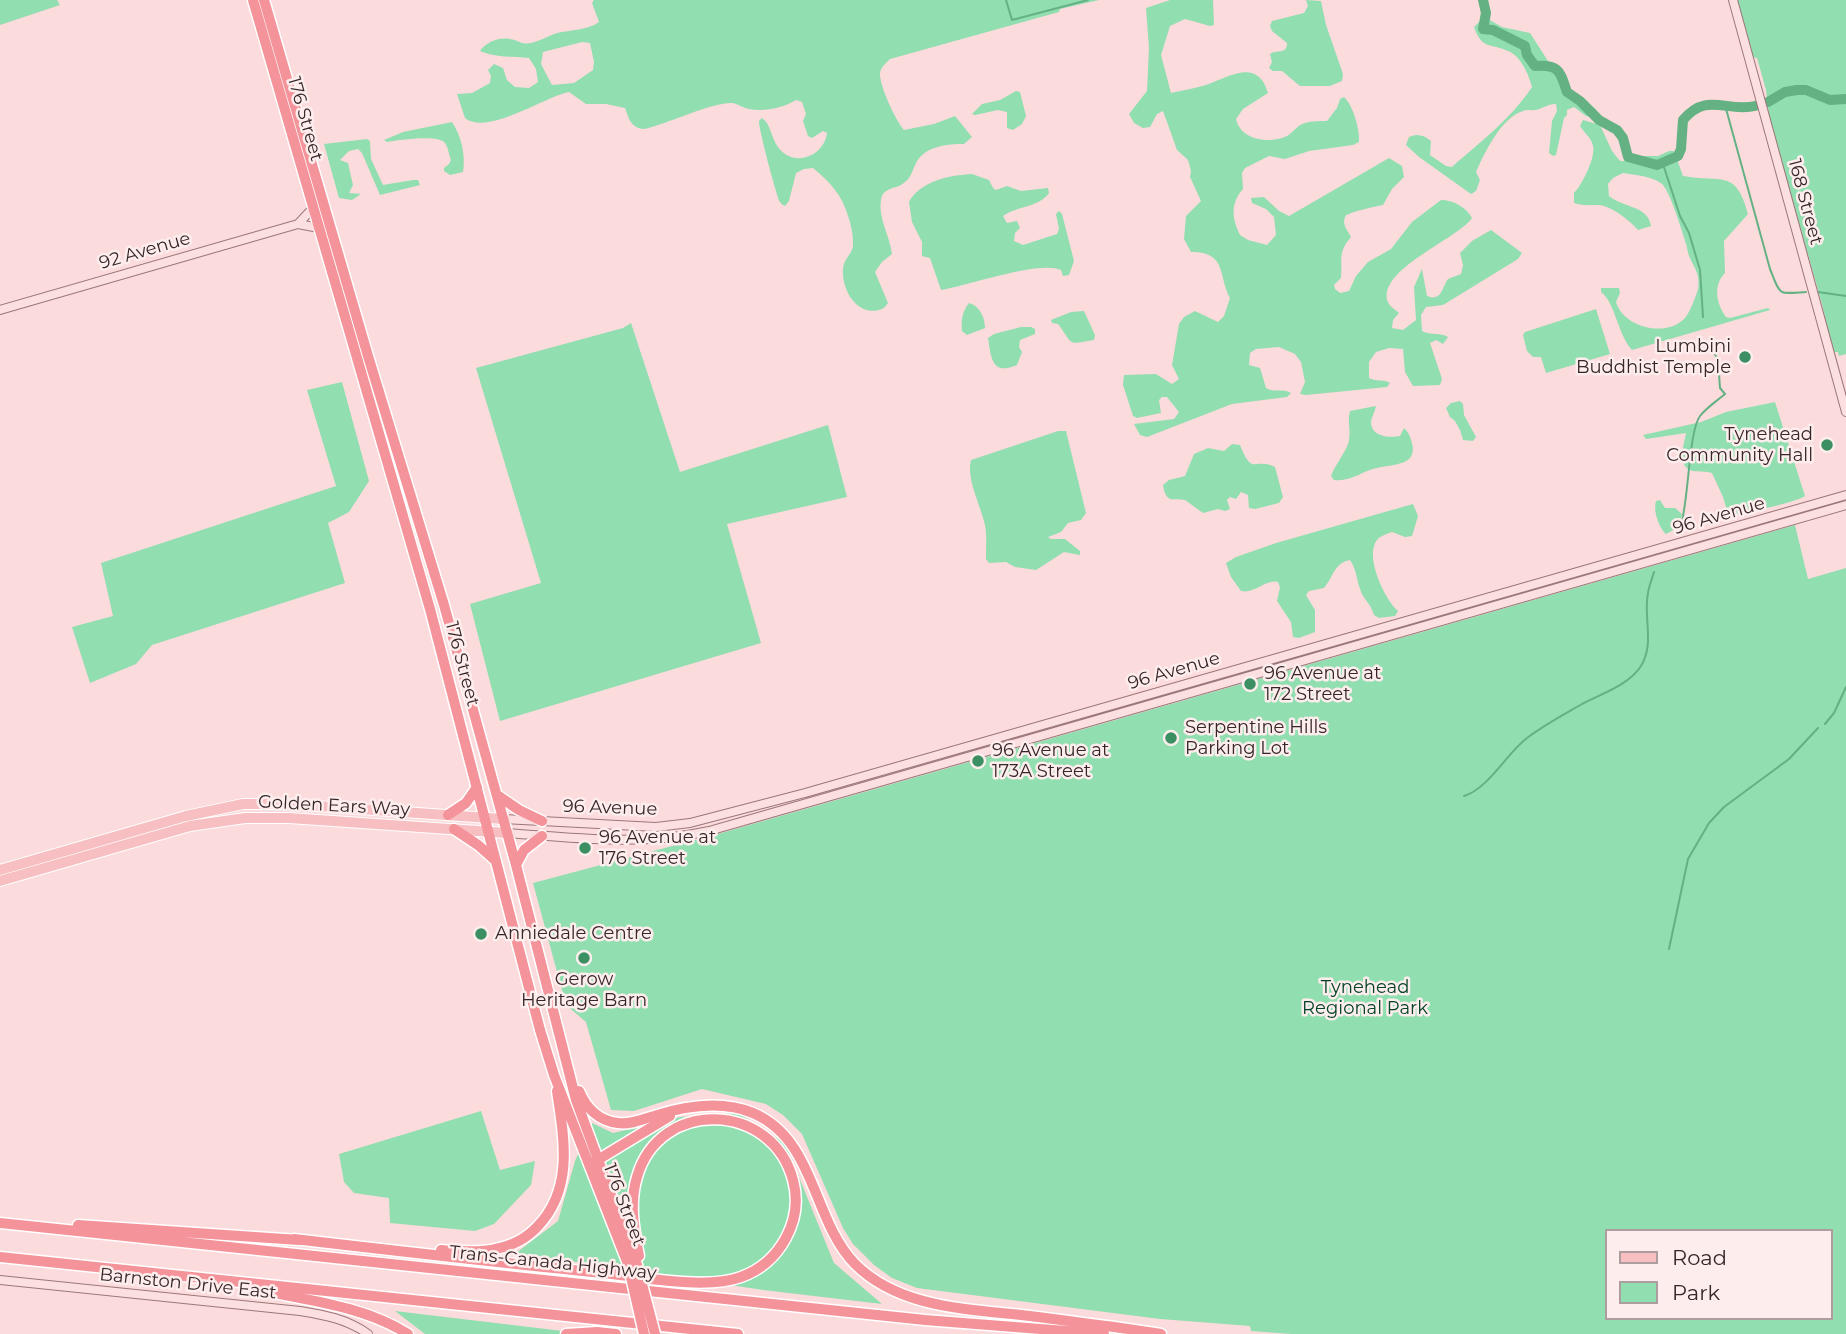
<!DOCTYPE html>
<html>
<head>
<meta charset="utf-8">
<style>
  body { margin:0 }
  #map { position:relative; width:1846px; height:1334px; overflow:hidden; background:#fcdbdc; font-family:Montserrat,sans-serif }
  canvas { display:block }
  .legend { position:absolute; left:1605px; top:1229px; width:228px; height:91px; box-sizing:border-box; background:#feeded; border:2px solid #ae9d9e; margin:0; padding:9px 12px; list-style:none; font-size:21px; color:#362627 }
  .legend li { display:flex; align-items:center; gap:14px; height:35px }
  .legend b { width:35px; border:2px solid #ae9d9e }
</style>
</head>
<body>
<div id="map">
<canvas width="1846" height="1334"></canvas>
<ul class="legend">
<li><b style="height:9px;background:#f8bfc2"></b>Road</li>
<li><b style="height:19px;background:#91deb0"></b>Park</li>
</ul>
</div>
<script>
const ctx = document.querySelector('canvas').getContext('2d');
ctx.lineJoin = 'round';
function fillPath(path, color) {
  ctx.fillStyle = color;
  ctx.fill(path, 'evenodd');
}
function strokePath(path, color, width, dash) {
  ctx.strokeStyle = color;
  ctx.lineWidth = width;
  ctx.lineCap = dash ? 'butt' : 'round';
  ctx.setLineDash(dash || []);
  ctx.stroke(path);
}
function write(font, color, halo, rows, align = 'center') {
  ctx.font = font + ' Montserrat,sans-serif';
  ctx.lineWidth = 5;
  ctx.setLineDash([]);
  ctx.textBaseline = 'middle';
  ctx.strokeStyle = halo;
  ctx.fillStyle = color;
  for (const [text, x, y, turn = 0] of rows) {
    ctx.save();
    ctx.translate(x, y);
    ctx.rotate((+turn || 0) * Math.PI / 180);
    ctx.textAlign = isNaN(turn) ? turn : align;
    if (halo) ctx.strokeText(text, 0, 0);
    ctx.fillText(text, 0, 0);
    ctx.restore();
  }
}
fillPath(new Path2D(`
  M0,0H57L60,5L0,25Z
  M594,0H1099L1060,9L1059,12L890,59C886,63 881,67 880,73C879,85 896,121 904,130L934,124L955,116L972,137L964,144C947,144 925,146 916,163C913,169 911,178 905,182C897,190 883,186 881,200C878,218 890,236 892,254L882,262L875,272L888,303L884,308C859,320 841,291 843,268C844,258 854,253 853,243C853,234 851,224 848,216C842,195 830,182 813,168L804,169L796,173L789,201L785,206C783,205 781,204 780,202C777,198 758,126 759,121L762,118C771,124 771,138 778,147C793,168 824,157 827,133L823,131L812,138L808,136L803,121L806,114L802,102L796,100C783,108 764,112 749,109C743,108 738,104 733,103C711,102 668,124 644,129C631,128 629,119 625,108L606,104H586L569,92C544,97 487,136 465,118L457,94L472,93L490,83L491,76L488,70L494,64L503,68L507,80L515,87L529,88L538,82L536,69L529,58C513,56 496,58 480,51C486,42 499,37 510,39C518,40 521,45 531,43C540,41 548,36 557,33C570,30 588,30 599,22L592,3ZM582,42L590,43L594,62L593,70L574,83L552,85L541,64L543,52Z
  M1170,0H1213L1214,25L1210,26L1185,19L1170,26L1161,55L1171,93C1183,90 1197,88 1209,84C1232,75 1258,59 1268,93L1243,109L1236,119C1241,141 1270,144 1287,136C1294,132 1297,125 1305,123C1312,121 1320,121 1327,121L1337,108L1340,99L1344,97C1353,105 1360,130 1359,142L1353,145L1309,151L1285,159L1269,156L1245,168L1242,173L1243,189C1230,204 1232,218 1240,235L1248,240L1267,245L1276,235L1274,217L1266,209L1252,203L1251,198L1264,197L1279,211L1289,216L1389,158L1402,166L1404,177L1392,189L1383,205C1371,207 1359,210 1346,215C1341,224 1347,229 1351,237C1337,253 1343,260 1341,278L1334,285L1335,289L1340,293L1349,291L1356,276L1368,262L1391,249L1412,222L1441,200C1453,200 1466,207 1472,218C1458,239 1376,270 1388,302C1390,307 1396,310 1399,313L1393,320L1392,328L1403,330L1416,320L1414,287L1422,269L1427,296C1442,302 1442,287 1448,279L1461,274L1463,265L1460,253L1472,241L1491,230L1522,253L1518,259L1443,305L1426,307L1421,315L1422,331C1431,336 1441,332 1448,337L1443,344L1436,340L1430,343L1442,379L1440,385L1413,386L1405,372L1403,349L1389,348L1376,352L1369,362V378C1377,382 1384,379 1390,383L1387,387L1306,395L1300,394L1305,382L1301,362L1295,354L1279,347L1256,349L1250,353L1249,365L1260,368L1266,388C1274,393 1283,388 1291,393L1287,397L1232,404L1147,437L1140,435L1134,424L1174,419L1179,412L1167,397H1162L1159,400L1161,413L1137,418L1133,416L1123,385L1124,375L1156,374L1172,384L1179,379L1172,365L1179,324L1184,317L1195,311L1218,322L1224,316L1230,298C1218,275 1227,252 1191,252L1184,239L1186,216L1201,201L1190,177L1191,171L1188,160L1177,150L1163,111L1157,114L1150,127L1143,128L1134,123L1129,114L1147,91L1149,48L1146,8Z
  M1306,0L1321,1L1326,25L1343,74L1342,81L1330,86H1300L1282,71H1273L1269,68L1272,62L1270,54C1277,49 1287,55 1287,43L1272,31L1270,26L1272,21L1304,13L1308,6Z
  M1737,0H1846V354L1839,356L1838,352H1833L1822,304L1769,117L1766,90L1757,58L1753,57Z
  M1488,19L1502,27L1530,33L1557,75L1579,98L1596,109L1597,114L1594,117L1586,116L1574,107L1567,110V115L1564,118L1556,155L1553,156L1549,153L1552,121L1557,111L1556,104C1547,104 1542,109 1535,110C1531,111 1528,109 1523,111C1501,118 1485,152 1476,172L1480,180L1476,191L1471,194L1419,157L1406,145L1409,137C1417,133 1424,135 1431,141L1430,155L1446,166L1452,167C1480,142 1511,119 1532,87C1529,75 1521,56 1508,51C1490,43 1482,50 1474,27L1481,20Z
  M1016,91L1020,92L1026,116L1022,124L1013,130L1007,128V112L998,110L975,115L972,114L982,104L1000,100Z
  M1583,120L1600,125L1612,151L1620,161H1629L1638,156H1658L1669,151H1674L1683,176C1721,183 1736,168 1748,214L1724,241L1725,273C1713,285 1716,303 1726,317L1730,318L1768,308L1770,310L1632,350C1618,335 1615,302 1601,292V288H1619L1620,293L1616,302C1623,327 1665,338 1684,319C1690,313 1696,296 1698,289C1702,271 1688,262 1687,247C1683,234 1670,191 1662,184C1652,176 1635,175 1623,173L1613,178L1608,184L1609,196C1623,208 1648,205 1651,226L1638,230C1629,220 1612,206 1598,205C1589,205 1583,206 1574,203V193C1582,185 1596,157 1593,146C1592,138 1584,133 1580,126Z
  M452,122C461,135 466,155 463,172L450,175L444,171V168L449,164L451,160C449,155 448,147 445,143C439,134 397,140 387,142L384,140L403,132Z
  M367,139L370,141L371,159L383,185L413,180H418L420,185L380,195L362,153L358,149L349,151L340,160L348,163L353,185L349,193L361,194L352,200L339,198L324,144Z
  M972,174L989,180L993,188L996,190L1007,186L1021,191L1048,188L1049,193C1040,207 1017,206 1003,216L1007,223L1017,221L1020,228L1015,233L1014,241L1023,245L1057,234L1059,229L1056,214L1059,211L1062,214L1074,261L1069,275L1063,276L1061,270C1039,260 967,286 941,290L930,258L922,256V242L912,222L909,202C920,181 950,175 972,174Z
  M969,303C980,306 985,318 985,328L967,335L962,331C961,320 962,312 969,303Z
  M1596,309L1610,354L1546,373L1541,357H1533L1527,351L1523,335L1525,332Z
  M1084,311L1095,335L1094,340C1066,345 1074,345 1058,324L1052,323L1051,320L1071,312Z
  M631,323L680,472L828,425L847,497L727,524L761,643L500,721L470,604L541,583L476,368L623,328Z
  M1021,327H1031L1035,329V334L1020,340L1019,347L1022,352L1017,365C992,376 991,358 988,338L994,334Z
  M342,382L369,481L349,512L328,523L345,583L152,645L136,664L90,683L72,627L113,616L101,563L336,486L307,390Z
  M1460,401L1463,404L1464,415L1476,437L1473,441L1463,440L1460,430L1455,421L1450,417L1446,408L1451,403Z
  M1775,402L1805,496C1797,502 1737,516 1728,514L1723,497L1712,473C1706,471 1699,472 1693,471C1676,467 1684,445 1686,433L1646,439L1643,435L1701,422L1726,412Z
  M1376,406C1375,412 1371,418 1371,423C1372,437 1390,438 1400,436L1404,428C1409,433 1410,436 1412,443C1418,466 1393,464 1377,468C1362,471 1351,482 1334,480L1331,476C1335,465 1348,449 1349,440C1351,430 1347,421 1350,411Z
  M1058,431H1066L1086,513L1081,520L1068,523L1061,532L1048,537L1051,539H1065L1080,551V555L1064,552L1036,570L1015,567L1006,562L989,563L986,559C986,548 987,536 985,525C981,506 966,479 971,460Z
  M1232,444L1240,445C1253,477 1253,457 1275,467L1283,497L1279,503L1255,509L1249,508L1248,495L1241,492L1236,499L1230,497L1227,500L1230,509L1225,511L1218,509L1203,513L1185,500C1172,498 1166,504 1163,485L1169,480L1185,476L1194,454L1208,448L1224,451Z
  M1660,500L1665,508H1675L1682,514L1679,527L1666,534C1659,528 1653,511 1656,501Z
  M1413,504L1418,516L1412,536L1405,537L1392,532C1387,534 1380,536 1377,540C1364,556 1385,600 1398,611L1395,616L1379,618L1374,615C1370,602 1363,599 1360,589C1356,578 1357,570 1350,560C1334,563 1334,576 1324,588L1309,591L1306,595L1315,610V632L1299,638L1293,637L1291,622L1277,601L1280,587L1278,582C1266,579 1255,594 1241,591L1231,577L1226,563L1236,557L1276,543Z
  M1795,525L1808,579L1846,568V1334H1291L1251,1331L1250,1326L1160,1319L917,1288L892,1278L874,1265L853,1244L843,1228L802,1134L783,1115L766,1104L702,1089L634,1111L611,1110L586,1022L566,1005L533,883L725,832ZM1606,1231H1830V1318H1606Z
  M481,1111L500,1170L535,1161L531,1185L494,1224L475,1231L390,1223L389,1198L354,1193L344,1182L339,1154Z
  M738,1113L785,1143L834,1263L882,1304L763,1290L516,1253L558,1221L575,1161L592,1123L613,1133L681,1117Z
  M395,1311L588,1334H425Z`), '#91deb0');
strokePath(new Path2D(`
  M1006,0L1012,20L1088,0
  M1725,105L1770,269C1781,296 1777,294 1806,292
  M1663,164L1680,216L1689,233L1700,270L1703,317
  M1818,292L1846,296
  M1679,533C1689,507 1688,432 1700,416C1707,407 1717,401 1725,394L1720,388L1718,359L1707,343
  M1825,724L1834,713L1846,687
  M1464,796C1488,789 1507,753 1527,738C1544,725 1563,715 1582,704C1601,694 1629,685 1641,666C1655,643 1643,618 1648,593C1649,586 1652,579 1654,572
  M1669,949L1688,859L1709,823L1724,807L1789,759L1818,728`), '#64b184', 2);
strokePath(new Path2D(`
  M1483,0L1486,13L1483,29L1493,30L1525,46L1527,55L1535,66C1560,64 1560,72 1567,92L1580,101L1599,120L1617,130L1623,138L1628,157L1657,165L1678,156L1681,149L1683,120C1707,91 1727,113 1755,106
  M1768,102L1785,92L1797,90H1806L1830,100L1846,99`), '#64b184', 10);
const secondary = new Path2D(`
  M1733,0L1846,412
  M298,224L313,208
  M0,310L298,224L319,228
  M503,819L656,827L690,823L805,793L1846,495
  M507,833C574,838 643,846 709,831L1846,505
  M0,1280L300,1311C325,1315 347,1319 368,1334`);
const primary = new Path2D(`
  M0,870L186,816L243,804H289L503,819
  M0,881L190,826L245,818H289L507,833`);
const highway = new Path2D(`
  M253,0L430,609L540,1030L554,1075L628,1264
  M264,0L368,356L444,605L516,865L576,1100L637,1265
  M497,795L519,810L542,821
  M448,815L466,803L477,787
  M454,829L478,845L496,861
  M516,865L524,850L542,836
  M579,1091C586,1108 599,1121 618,1123C631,1125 642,1119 654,1116C685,1106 721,1100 753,1113C816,1140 812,1220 855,1264C900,1309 970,1309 1030,1316C1074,1322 1118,1327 1161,1334
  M591,1164L670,1116
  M0,1223L925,1320L1104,1334
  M78,1225L299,1240
  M294,1239C397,1251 501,1263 604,1273C641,1277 706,1290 741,1277C780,1263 804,1220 793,1180C772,1101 659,1098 637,1177C629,1203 634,1230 639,1256
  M441,1250C458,1251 478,1253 495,1249C512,1246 527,1238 538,1226C574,1188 564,1138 557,1091
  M0,1257L738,1334
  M264,1291C313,1301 365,1307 408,1334
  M566,1334L597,1332L616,1334`);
strokePath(secondary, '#9c7779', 10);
strokePath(primary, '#fff', 12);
strokePath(highway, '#fff', 13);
strokePath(secondary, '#fcdfe1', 8);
strokePath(primary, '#f8bfc2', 10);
strokePath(highway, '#f4949a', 10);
const highwayBridge = new Path2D(`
  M628,1264L644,1334
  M637,1265L655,1334`);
strokePath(highwayBridge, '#fff', 13, []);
strokePath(highwayBridge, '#f4949a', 10);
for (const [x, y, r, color] of [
  [1745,357,7,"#3b8f62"],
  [1827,445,7,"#3b8f62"],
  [1250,684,7,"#3b8f62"],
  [1171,738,7,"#3b8f62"],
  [978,761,7,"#3b8f62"],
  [585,848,7,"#3b8f62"],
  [481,934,7,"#3b8f62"],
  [584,958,7,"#3b8f62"]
]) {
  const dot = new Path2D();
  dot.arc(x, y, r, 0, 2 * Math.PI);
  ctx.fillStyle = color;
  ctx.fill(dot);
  strokePath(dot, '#feeded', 2.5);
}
write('18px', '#362627', '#feeded', [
  ["176 Street",305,119,74],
  ["168 Street",1805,202,75],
  ["92 Avenue",145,251,-16],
  ["96 Avenue",1719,516,-16],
  ["176 Street",462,664,75],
  ["96 Avenue",1174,671,-16],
  ["Golden Ears Way",334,806,3],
  ["96 Avenue",610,808,2],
  ["176 Street",624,1205,69],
  ["Trans-Canada Highway",553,1263,6],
  ["Barnston Drive East",188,1284,6]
]);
write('18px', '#362627', '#feeded', [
  ["Lumbini",1731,347,"right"],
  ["Buddhist Temple",1731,368,"right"],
  ["Tynehead",1813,435,"right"],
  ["Community Hall",1813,456,"right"],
  ["96 Avenue at",1264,674],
  ["172 Street",1264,695],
  ["Serpentine Hills",1185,728],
  ["Parking Lot",1185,749],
  ["96 Avenue at",992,751],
  ["173A Street",992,772],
  ["96 Avenue at",599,838],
  ["176 Street",599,859],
  ["Anniedale Centre",495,934],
  ["Gerow",584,980,"center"],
  ["Heritage Barn",584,1001,"center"]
], 'left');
write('18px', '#024326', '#feeded', [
  ["Tynehead",1365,988],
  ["Regional Park",1365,1009]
]);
</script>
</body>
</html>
